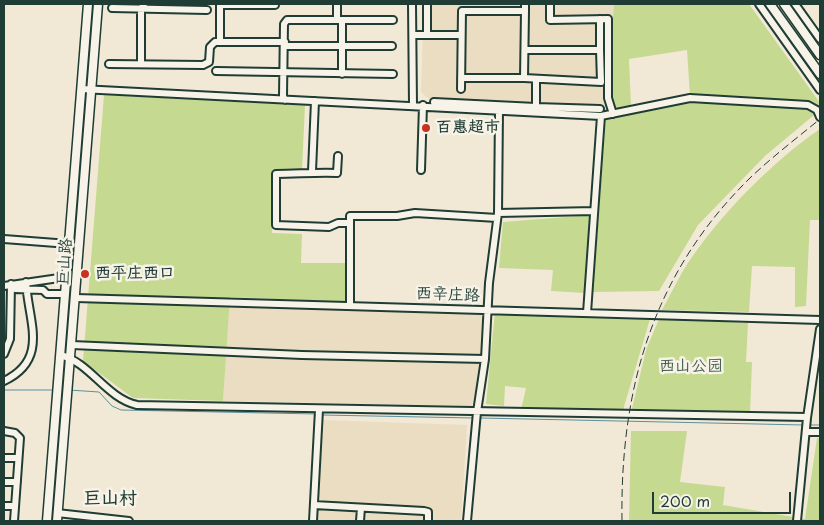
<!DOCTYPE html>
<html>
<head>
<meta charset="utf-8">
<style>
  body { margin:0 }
  #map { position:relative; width:824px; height:525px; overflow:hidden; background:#f1e9d6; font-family:"Playpen Sans",sans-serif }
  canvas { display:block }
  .frame { position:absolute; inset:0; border:5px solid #1f3d34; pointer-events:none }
  .scale { position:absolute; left:652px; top:492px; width:139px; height:22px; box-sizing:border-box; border:2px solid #1f3d34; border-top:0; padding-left:6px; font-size:15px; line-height:18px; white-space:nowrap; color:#1f3d34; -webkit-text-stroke:4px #f7f3e8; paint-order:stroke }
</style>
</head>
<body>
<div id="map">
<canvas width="824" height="525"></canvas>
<div class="frame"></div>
<div class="scale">200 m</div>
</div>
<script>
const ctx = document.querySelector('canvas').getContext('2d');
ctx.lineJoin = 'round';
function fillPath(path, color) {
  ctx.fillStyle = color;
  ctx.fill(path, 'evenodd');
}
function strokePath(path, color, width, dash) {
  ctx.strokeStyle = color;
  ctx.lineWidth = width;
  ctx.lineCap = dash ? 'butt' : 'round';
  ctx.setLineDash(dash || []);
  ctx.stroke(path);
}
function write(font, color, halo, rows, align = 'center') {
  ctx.font = font + ' "Playpen Sans","LXGW WenKai TC",sans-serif';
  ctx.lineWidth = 5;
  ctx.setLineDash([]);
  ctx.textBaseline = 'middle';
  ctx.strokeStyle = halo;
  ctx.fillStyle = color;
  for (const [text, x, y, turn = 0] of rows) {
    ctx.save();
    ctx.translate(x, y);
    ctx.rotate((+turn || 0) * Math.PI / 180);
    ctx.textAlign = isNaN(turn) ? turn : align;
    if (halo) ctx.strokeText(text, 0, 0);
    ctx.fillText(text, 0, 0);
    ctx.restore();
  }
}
fillPath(new Path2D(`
  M424,4H614L606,109L430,100L421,92Z
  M229,306L484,312L483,357L472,406L223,401Z
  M322,420L467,425L461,521H317Z`), '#eaddc1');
fillPath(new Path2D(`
  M614,4H749L820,103V110L765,156L698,225L659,291L593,292ZM687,50L690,96L631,106L629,59Z
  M104,95L305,105L302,170L274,171L272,233L302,234L301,263H348L346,302L230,297L223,401L133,398L83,361Z
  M820,129V220H810L806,306L795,307V267L752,266L749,312L662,310C673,290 683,268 697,250C728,207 776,159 820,129Z
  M591,215L585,293L551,291L553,270L499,268L503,222Z
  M495,312L650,319L623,410H521L526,388L505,386L504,406L486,404Z
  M659,319L748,323L746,362H752L750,414L631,413L646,350Z
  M631,431H687L680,482L725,487L723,505L805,519L817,438H820V521H629Z`), '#c5da90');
strokePath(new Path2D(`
  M4,390H53
  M69,390L99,392L112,406L121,410L316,414
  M322,415L473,418
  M480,418L803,425
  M809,425H820`), '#5c8f9f', 1);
const minor = new Path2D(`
  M220,4V41
  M337,4V20
  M412,4L413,105
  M427,4V35
  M550,4V20L608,19V98L613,114
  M759,4L820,90
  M795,4L820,39
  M220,5H275
  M112,8L207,10
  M342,20V74
  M413,35H461
  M285,46H392
  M525,50H600V19
  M109,64L203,65L209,62L210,47L215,42H285
  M141,64V9L144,4
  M216,71L393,74
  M461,78H524L525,11
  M524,78L601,82L600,50
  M536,80V107L600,109
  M81,89L601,116L690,98L808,105L817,110L820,117
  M461,89L462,11H525V4
  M285,100L283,96L284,24L287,20H393
  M434,102L536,107
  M338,156L337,173C317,172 297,174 276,174V225L329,227L338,223H350
  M421,170L423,105
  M312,171L315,101
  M498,213L594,211
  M4,239L69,244
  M11,284L15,289L43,290L47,294H64
  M4,286L66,277
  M76,298L820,320
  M350,306V216H397L415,213L497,218
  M587,313L601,116
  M72,345L302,355L485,359
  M4,354L10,339L11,284
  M60,355C90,362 106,398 137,405L807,417
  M4,381C50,359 28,321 26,282
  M4,431L15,433L20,438L14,521
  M806,432H820
  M4,458H17
  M4,482H17
  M314,505L424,511L428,512V521
  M4,506H15
  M57,513L129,521
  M313,521L319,410
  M360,521L361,508
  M467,521L477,412L485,359L489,283L498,213L499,110
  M797,521L807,418L820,329`);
const major = new Path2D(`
  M770,4L820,74
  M784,4L820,55
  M47,521L88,4
  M57,521L98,4`);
strokePath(minor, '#1f3d34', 10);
strokePath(major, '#1f3d34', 11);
strokePath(minor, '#f7f3e8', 6);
strokePath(major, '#f7f3e8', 8);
strokePath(new Path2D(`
  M622,521C620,388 653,273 750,178C772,157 797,138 820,119`), '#1f3d34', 1, [8, 4]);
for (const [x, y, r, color] of [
  [426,128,5,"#c8321e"],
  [85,274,5,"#c8321e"]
]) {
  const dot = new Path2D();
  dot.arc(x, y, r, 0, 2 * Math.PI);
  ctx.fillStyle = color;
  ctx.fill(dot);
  strokePath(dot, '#f7f3e8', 2);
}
write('bold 16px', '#1f3d34', '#f7f3e8', [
  ["百惠超市",436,128],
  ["西平庄西口",95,274]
], 'left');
write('16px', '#1f3d34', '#f7f3e8', [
  ["巨山路",65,262,-86],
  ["西辛庄路",448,295,2]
]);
write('16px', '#405c46', '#f7f3e8', [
  ["西山公园",691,367]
]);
write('bold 18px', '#1f3d34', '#f7f3e8', [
  ["巨山村",110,499]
]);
</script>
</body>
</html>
